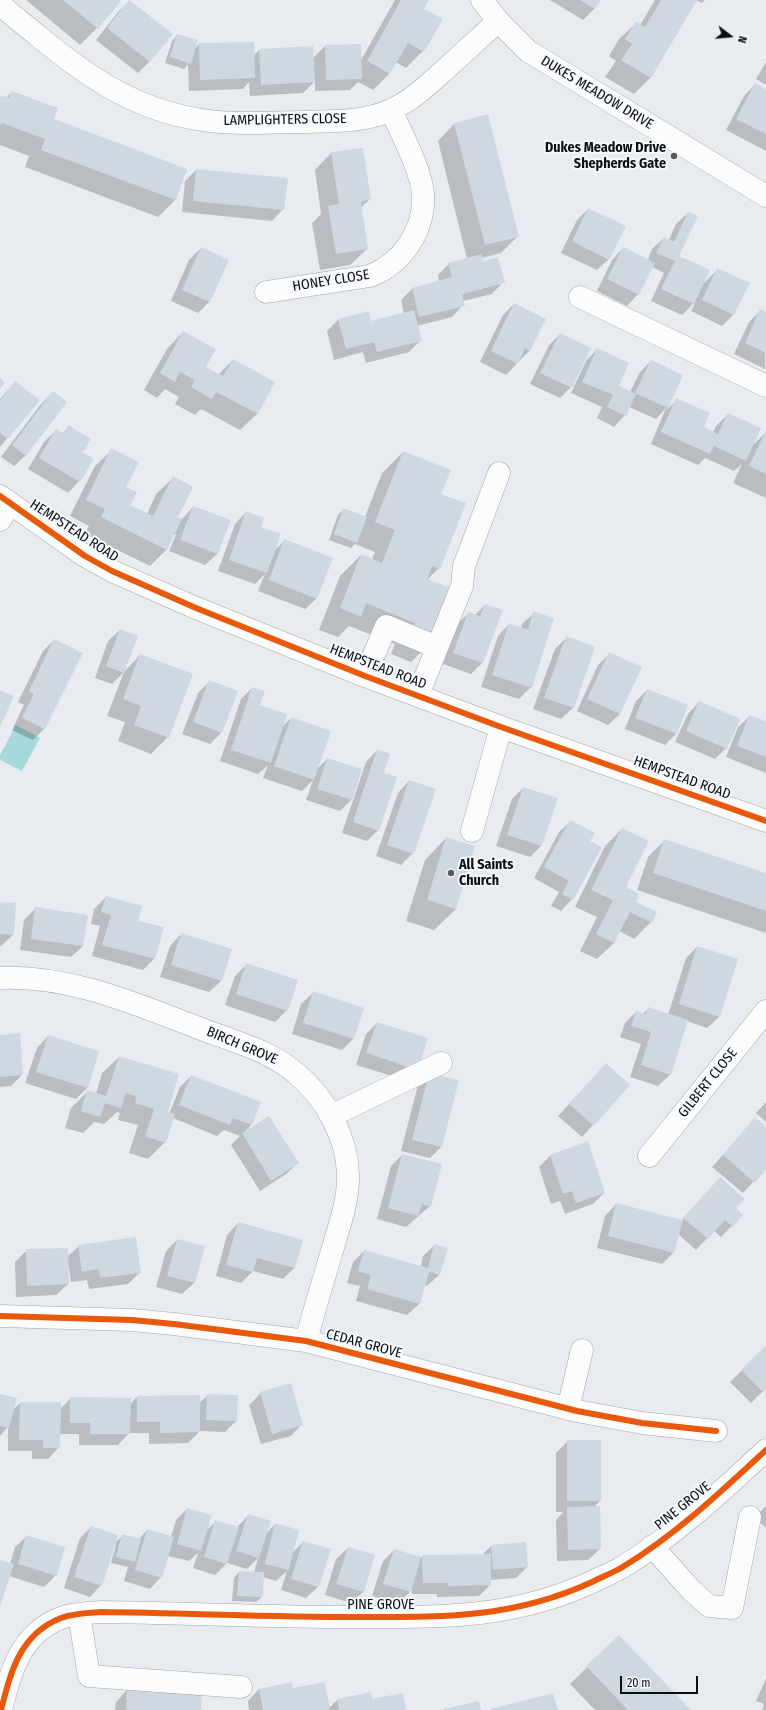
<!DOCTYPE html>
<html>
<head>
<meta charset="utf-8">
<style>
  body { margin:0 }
  #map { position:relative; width:766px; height:1710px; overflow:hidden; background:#e8ecf0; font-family:"Fira Sans Condensed",sans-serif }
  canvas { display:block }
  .north { position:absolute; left:710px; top:16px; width:40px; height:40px; -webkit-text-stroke:3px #f4f8ff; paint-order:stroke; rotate:106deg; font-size:11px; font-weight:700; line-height:16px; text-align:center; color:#0c0e11 }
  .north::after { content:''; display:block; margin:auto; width:14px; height:18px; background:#0c0e11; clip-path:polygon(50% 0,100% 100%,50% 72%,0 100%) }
  .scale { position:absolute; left:620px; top:1676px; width:78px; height:18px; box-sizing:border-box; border:2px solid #0c0e11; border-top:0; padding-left:5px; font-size:12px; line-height:14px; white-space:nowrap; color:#0c0e11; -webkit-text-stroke:3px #f4f8ff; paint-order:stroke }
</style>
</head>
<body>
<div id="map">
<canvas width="766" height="1710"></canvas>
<div class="north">N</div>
<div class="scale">20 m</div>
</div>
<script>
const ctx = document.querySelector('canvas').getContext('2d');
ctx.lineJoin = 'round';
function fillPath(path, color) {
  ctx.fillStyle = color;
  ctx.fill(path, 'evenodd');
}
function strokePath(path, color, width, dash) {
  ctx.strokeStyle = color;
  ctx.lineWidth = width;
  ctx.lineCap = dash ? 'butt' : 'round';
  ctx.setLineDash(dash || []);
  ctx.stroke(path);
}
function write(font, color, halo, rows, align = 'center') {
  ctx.font = font + ' "Fira Sans Condensed",sans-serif';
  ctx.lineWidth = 4;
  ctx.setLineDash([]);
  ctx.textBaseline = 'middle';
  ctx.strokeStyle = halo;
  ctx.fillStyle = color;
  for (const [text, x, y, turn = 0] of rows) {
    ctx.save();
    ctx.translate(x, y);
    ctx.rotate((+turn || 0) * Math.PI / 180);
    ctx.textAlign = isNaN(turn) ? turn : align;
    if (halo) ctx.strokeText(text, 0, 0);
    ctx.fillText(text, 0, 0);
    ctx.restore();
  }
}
fillPath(new Path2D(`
  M16,725L40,738L22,771L0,760V755Z`), '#a7d9dc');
fillPath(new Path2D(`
  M26,0H117L97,28L80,45Z
  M395,0H428L423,9V51L406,68L396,62L389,74L373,90L358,82L350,90L315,91V81L303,93L250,96L249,82L243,89L189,91L188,64L184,69L165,63L172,41L177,35L194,50L199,44L253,56L259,50L313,58L325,46L361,60Z
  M550,0H600L594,9L583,20Z
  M655,0H705L702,3L696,0L651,77L634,94L605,77L616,61L609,56L619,39L636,23L640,25Z
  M130,1L171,34L149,62L138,73L96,40L118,12Z
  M766,62V85L756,79Z
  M755,84L766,90V151L726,130L744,96Z
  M12,92L53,120L186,170L175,200L158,217L25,167L29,156L0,145V96L6,98Z
  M454,124L517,237L501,253L482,258L483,262L503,282L492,294L463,301V305L452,317L417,326L421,340L409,352L366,363L363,352L334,360L327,331L338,320L371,322L404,314L401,300L412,289L439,282L438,275L449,264L467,259L438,141Z
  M331,153L369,200L361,208L367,249L350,265L320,270L312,223L321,214L315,170Z
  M196,170L283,209L272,221L182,212L185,181Z
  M588,209L609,259L597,270L561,253L577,220Z
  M688,213L678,257L703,284L718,269L733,315L722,326L691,311L696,301L682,315L651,301L664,273L652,267L638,294L627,306L597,291L612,260L623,248L648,260L652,249L664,238L669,240L676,224Z
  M201,248L228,260L209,302L198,313L171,301L189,260Z
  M514,304L530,350L506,375L480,362L503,315Z
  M760,311L766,313L765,369L734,354L749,322Z
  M183,332L205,367L218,375L233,360L274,383L257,414L240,430L201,409L195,415L175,404L179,397L165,389L157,398L144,390L167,349Z
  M560,334L571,387L560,398L530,384L549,345Z
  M597,349L617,387L630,392L640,372L651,361L682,376L666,410L677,400L702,428L713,433L716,426L728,414L752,446L766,432V498L733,483L742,464L734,471L705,458L698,465L651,444L666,408L656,419L629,407L625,415L614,427L597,418L602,407L571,393L586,361Z
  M15,382L38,400L0,447V399Z
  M53,392L26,455L14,466L1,457L41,404Z
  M69,427L79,481L68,493L28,469L44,442L56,430L62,434Z
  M112,450L125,487L129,505L147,514L156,494L173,478L177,518L181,520L193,507L230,521L217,554L205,565L169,551L176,535L174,534L167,549L150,566L85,534L89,526L70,516L95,466Z
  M403,452L440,494L439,568L427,580L433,641L411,662L391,654L395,644L349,626L338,637L319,630L340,576L361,555L372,559L375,552L355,544L351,548L329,540L338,515L344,509L365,517L382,473Z
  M246,512L260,527L274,551L285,540L317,598L305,609L258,591L265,574L255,584L218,571L235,524Z
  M485,605L501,611L482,663L471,674L443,664L457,624L469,613L475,615Z
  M534,613L531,687L519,699L481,687L498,636L509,624L521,628L522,624Z
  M120,630L137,636L123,673L112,684L95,678L108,641Z
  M566,638L594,647L573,708L561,719L533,709L555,649Z
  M54,640L81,653L44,729L33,740L12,730L24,705L18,702L43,651Z
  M609,654L620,714L608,725L577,711L598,665Z
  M140,655L168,737L151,754L118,741L125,722L107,716L124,672Z
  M209,682L236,692L221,733L210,744L182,734L198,693Z
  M252,688L259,705L281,728L291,718L317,769L327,759L351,800L340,811L306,800L313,780L302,791L263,778L268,765L258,774L220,761L241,699Z
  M647,690L676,734L665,745L625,729L636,701Z
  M699,702L726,748L715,759L675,742L688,714Z
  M750,716L766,722V773L726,757L738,727Z
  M377,750L382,774L378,830L367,841L342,833L366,762Z
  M409,781L413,853L401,865L376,856L398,793Z
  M523,788L556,799L541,846L530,857L496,846L512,799Z
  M571,821L589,842L572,899L561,911L551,906L559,892L534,878L559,832Z
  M622,829L624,888L651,922L634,939L619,931L614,943L597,959L580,951L597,917L575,907L605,846Z
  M446,838L456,909L434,930L406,921L425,860Z
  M664,841L766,874V933L637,890L648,857Z
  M106,897L137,921L154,959L143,970L92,956L100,926L91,924L94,909Z
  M0,903L15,904L13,935L1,946H0Z
  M36,908L83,946L71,957L20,950L24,920Z
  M181,934L231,950L221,981L209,992L160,977L170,946Z
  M697,947L719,1017L707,1028L687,1021L670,1075L658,1086L630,1077L641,1044L620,1037L625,1023L636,1012L643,1014L648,1009L668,1015L686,958Z
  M247,964L287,1010L275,1022L225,1005L235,976Z
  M313,993L353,1039L342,1050L292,1034L301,1004Z
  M377,1023L417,1069L405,1080L356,1065L366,1034Z
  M0,1036L22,1075L11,1086L0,1087Z
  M48,1036L88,1087L76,1099L25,1083L37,1048Z
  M119,1057L166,1113L169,1114L180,1087L191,1076L251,1125L245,1132L298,1163L286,1174L260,1191L231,1145L240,1136L224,1130L217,1136L173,1118L165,1142L148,1159L129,1153L138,1125L118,1120L120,1113L117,1112L104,1124L94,1122L83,1133L65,1128L71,1108L88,1091L96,1094L102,1073Z
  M606,1064L629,1085L582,1137L558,1116Z
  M429,1074L458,1081L441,1147L430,1158L401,1151L418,1085Z
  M766,1102V1122L756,1113Z
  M755,1119L766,1128V1168L743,1193L712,1167Z
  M587,1143L604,1193L593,1204L565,1214L560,1201L551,1204L539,1167L550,1156Z
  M402,1155L430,1206L406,1227L377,1219L391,1166Z
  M720,1178L735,1208L742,1215L721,1237L714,1231L696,1250L678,1234L673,1253L662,1264L597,1248L605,1216L616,1204L681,1221Z
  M238,1223L302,1240L294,1268L283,1279L253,1271L241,1283L216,1276L227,1235Z
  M177,1240L194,1283L182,1294L156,1287L166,1251Z
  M435,1245L446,1248L439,1275L427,1286L424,1285L419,1304L407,1315L356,1301L360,1286L347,1283L353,1262L364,1251L421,1267L423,1256Z
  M79,1246L140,1272L128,1284L89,1289L87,1280L71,1282L69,1267H67L68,1284L56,1295L16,1297L15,1262L27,1250L67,1257Z
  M766,1347V1388L751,1403L730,1382Z
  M261,1393L302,1424L291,1436L261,1444L249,1405Z
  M0,1395L13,1410L20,1403H60V1409L71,1398L130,1404L137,1397L199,1403L208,1395L236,1421L225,1432L200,1431L188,1443L149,1444V1433H129L118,1445H79V1434H59V1447L48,1459H32V1451H8V1427L0,1436Z
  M568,1441L600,1501L593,1508L600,1549L588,1560L557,1561L556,1520L563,1512H556V1453Z
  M766,1506V1528L755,1517Z
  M187,1509L206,1531L216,1521L236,1528L248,1516L266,1534L275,1524L292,1553L303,1542L329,1550L318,1587L306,1598L281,1590L287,1571L276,1581L263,1577L262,1597L256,1602L232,1601L234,1578L239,1572L254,1573L258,1558L247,1569L227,1563L215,1575L193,1568L198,1553L189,1561L168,1556L161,1577L150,1589L124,1581L128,1567L111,1563L116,1544L115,1543L101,1585L90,1597L64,1588L80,1538L91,1527L115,1543L123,1535L139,1539L147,1530L171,1537L176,1520Z
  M27,1536L56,1575L44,1587L9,1576L0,1604V1561L10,1564L15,1547Z
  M491,1546L527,1567L516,1578L490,1580V1585L479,1596L437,1597V1594H412L411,1587L410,1592L398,1603L372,1596L383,1561L394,1550L421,1558L423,1556L482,1555Z
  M348,1548L374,1556L363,1592L351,1603L325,1595L336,1559Z
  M619,1636L689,1710H595L570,1684Z
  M766,1678V1710H762L764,1704L756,1701Z
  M259,1689L293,1690L329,1708L337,1700H372L405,1710H249L248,1701Z
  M127,1690L200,1710H115L116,1702Z`), '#0003');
fillPath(new Path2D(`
  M63,0H119L121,1L98,29Z
  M129,0L173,34L150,62L107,28Z
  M401,0H429L424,9L443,19L424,52L408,43L390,74L367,61Z
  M580,0H601L595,9Z
  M661,0H697L651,78L621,60L632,44L625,39L636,21L645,27Z
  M177,34L198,40L191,64L170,57Z
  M254,42L255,78L200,80L199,43Z
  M361,44L362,79L326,80L325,45Z
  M313,46L315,82L261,85L259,49Z
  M755,83L766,89V134L736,119Z
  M12,91L58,108L54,119L187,169L176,200L41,150L45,139L2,123L0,126V95L9,98Z
  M488,114L519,237L485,245L454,123Z
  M363,148L371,200L361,201L368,249L336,254L328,206L339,204L331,152Z
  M196,169L288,178L284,210L193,201Z
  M588,208L626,226L609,260L572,241Z
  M688,212L698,216L679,256L710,270L694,304L661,289L675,261L656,253L664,237L674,242Z
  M201,247L229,260L210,302L182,290Z
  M623,247L655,263L639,295L607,279Z
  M482,254L484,261L498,257L505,283L462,294L465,306L419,317L412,288L452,277L448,263Z
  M717,268L750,283L734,315L702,300Z
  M514,303L546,319L530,351L525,348L518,364L491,351Z
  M760,309L766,312V353L745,343Z
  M414,310L422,341L377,352L374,342L346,349L338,319L369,311L371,321Z
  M183,331L216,349L206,367L223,376L233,359L275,382L258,414L216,392L212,399L191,387L195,380L180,372L175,382L160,373Z
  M560,333L591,348L572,388L540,373Z
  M597,348L629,363L619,386L636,394L626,416L607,407L613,395L582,382Z
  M651,360L683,375L668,408L635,393Z
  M0,378L5,382L0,389Z
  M15,381L40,400L8,439L0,433V401Z
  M53,391L67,402L26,456L12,445Z
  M676,398L710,413L704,427L718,434L728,413L761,428L746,461L714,446L710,454L661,432Z
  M68,425L91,439L83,452L94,459L80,482L39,458L56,429L64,434Z
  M766,430V474L749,466Z
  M111,448L139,462L126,487L137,492L130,505L153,516L173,476L193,487L178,517L182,519L167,550L101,517L105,509L86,500Z
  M403,451L451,470L441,494L466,503L440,569L432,566L427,579L454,589L434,642L411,633L415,623L366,603L361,617L340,608L361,554L382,563L395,530L375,522Z
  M193,506L231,520L218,554L180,540Z
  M343,508L367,517L357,543L334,534Z
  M246,511L264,518L261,527L281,534L267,573L229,560Z
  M284,539L333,558L317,599L269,580Z
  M485,604L503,610L483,663L453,653L468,612L480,616Z
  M533,611L554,618L532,688L492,675L509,623L528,630Z
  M120,629L138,636L124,673L106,666Z
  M566,636L595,647L574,708L544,698Z
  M54,639L83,653L45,729L22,718L34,694L29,691Z
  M609,652L642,667L620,714L587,699Z
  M140,654L193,674L169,738L134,725L141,706L123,699Z
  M209,680L238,691L222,733L193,722Z
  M252,687L265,691L260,705L287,714L271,763L231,750Z
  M647,689L688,705L677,734L635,718Z
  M0,690L14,696L0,727Z
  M699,701L740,719L727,749L686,731Z
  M749,715L766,721V757L737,746Z
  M291,717L331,731L314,780L274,766Z
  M377,749L390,754L384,773L397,777L379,831L353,822Z
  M327,758L362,769L352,800L317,789Z
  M409,780L436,789L414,854L387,845Z
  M523,787L558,798L542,846L507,835Z
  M570,820L595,833L590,841L602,847L573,900L562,894L569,881L544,867Z
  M622,828L649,841L626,887L639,894L636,902L657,912L652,923L630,912L614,943L596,934L613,900L591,890Z
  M446,837L475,846L456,909L427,900Z
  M664,839L766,873V911L653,873Z
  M106,896L142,906L138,921L164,927L155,959L102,945L111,915L101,912Z
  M0,902L16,903L14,935L0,934Z
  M35,907L88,915L83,946L31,939Z
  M181,933L232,949L222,981L171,965Z
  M697,946L738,959L720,1017L679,1004Z
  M246,963L298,980L288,1011L236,994Z
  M313,991L364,1008L354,1039L303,1023Z
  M648,1007L688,1020L671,1075L641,1065L651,1032L631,1026L636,1011L646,1014Z
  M377,1022L428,1038L418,1070L366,1053Z
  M20,1033L23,1075L0,1077V1035Z
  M48,1035L99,1051L88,1088L36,1072Z
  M119,1056L179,1074L168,1112L175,1114L166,1143L145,1136L154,1109L135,1103L136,1096L126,1093L121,1108L105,1103L100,1117L81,1111L87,1090L106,1096Z
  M606,1063L630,1085L594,1126L569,1104Z
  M429,1073L459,1080L442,1147L412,1140Z
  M191,1075L261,1102L252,1125L233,1118L230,1125L179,1105Z
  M269,1116L299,1163L271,1181L242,1133Z
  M755,1117L766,1127V1169L755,1183L723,1155Z
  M588,1141L605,1193L576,1203L572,1191L563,1194L550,1155Z
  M402,1154L442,1164L431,1207L422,1204L418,1216L388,1208Z
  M720,1177L745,1199L736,1208L743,1215L733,1227L725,1220L708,1239L683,1218Z
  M616,1203L683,1220L674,1253L608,1236Z
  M238,1222L303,1240L295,1268L257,1258L253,1272L226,1265Z
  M136,1237L141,1273L100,1278L99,1269L82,1272L78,1245Z
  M177,1239L205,1246L195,1283L167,1276Z
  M434,1244L448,1248L440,1275L429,1272L420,1304L367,1289L371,1275L358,1271L364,1250L428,1268Z
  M68,1248L69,1284L27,1286L26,1249Z
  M766,1345V1390L763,1392L741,1370Z
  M291,1383L303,1425L272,1434L260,1392Z
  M0,1394L17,1398L9,1428L0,1426Z
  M207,1394L238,1395L237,1421L206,1420Z
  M200,1395V1432L160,1433V1422H137V1396Z
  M70,1397L131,1398L130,1434H90V1423H70Z
  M20,1402H61L60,1448H43V1440H19Z
  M567,1440H601V1501H567Z
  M600,1506L601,1549L568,1550L567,1507Z
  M187,1508L212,1515L201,1551L177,1544Z
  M248,1514L271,1521L259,1558L236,1551Z
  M215,1520L239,1527L227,1564L204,1557Z
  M275,1523L299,1530L289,1570L265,1564Z
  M91,1526L118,1535L102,1586L74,1577Z
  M147,1529L174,1537L162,1578L135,1570Z
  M122,1534L141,1539L135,1562L116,1557Z
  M26,1535L65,1547L57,1576L18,1564Z
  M303,1541L331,1549L319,1587L291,1579Z
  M526,1542L528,1567L493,1570L491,1545Z
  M348,1547L375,1555L364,1592L336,1584Z
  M394,1549L421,1557L411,1592L383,1584Z
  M491,1554V1585L448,1586V1583H423L422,1555Z
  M0,1560L14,1564L0,1606Z
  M239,1571L264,1572L263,1597L237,1596Z
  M619,1635L691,1710H628L586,1666Z
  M292,1682L293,1688L325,1682L330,1710H263L259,1689Z
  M127,1689L202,1692L201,1710H126Z
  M371,1692L372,1699L403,1693L406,1710H339L337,1699Z
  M553,1693L558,1710H491V1709Z
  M479,1701L481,1710H444V1709Z`), '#cfd7e1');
const minor = new Path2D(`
  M482,0L498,21L528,51L766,196
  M0,4C11,15 25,25 37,35C85,75 132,108 196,119C230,125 264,123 299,122C329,121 363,123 391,110C413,100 431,82 449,66C465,51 482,36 498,21
  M266,292L370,276C403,263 425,230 423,194C421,169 401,133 391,110
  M580,297L766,386
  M0,496L85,556L112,571L196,608L365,676L501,727L766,821
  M0,520L10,504
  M365,676L386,626L437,647
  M418,695L462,586L464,566L499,473
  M472,831L501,727
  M0,978C72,975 138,1005 204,1030C235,1042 271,1051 297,1074C325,1098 347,1136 348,1174C349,1200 339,1226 332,1251C323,1281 314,1311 306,1341
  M331,1116L441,1063
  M649,1156L766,1011
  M0,1316L132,1320L174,1324L306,1341L577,1411L642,1423L716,1431
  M568,1409L582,1350
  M652,1546L691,1590L709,1606L732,1608L750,1517
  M79,1614L89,1676L241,1687
  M1,1710C11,1671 20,1634 61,1618C74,1613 88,1613 101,1612C186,1613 271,1617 356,1617C442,1617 512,1619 592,1582C602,1577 612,1573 621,1568C674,1536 721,1492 766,1450`);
strokePath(minor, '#a2a4a7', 23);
strokePath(minor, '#fcfcfd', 22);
strokePath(new Path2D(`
  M0,496L85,556L112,571L196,608L365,676L501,727L766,821
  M0,1316L132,1320L174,1324L306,1341L577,1411L642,1423L716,1431
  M1,1710C11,1671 20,1634 61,1618C74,1613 88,1613 101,1612C186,1613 271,1617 356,1617C442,1617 512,1619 592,1582C602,1577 612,1573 621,1568C674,1536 721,1492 766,1450`), '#e8590c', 6);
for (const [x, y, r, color] of [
  [674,156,4,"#595c5f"],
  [451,873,4,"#595c5f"]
]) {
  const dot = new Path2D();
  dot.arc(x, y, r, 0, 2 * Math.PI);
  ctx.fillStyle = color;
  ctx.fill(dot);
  strokePath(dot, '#f4f8ff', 1.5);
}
write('14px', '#0c0e11', '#f4f8ff', [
  ["DUKES MEADOW DRIVE",597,93,31],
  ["LAMPLIGHTERS CLOSE",285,120,-1],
  ["HONEY CLOSE",331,281,-9],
  ["HEMPSTEAD ROAD",74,531,33],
  ["HEMPSTEAD ROAD",378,667,21],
  ["HEMPSTEAD ROAD",682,778,20],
  ["BIRCH GROVE",242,1046,23],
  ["GILBERT CLOSE",708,1083,-51],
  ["CEDAR GROVE",364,1344,15],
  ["PINE GROVE",683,1506,-39],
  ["PINE GROVE",381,1605]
]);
write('bold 14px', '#0c0e11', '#f4f8ff', [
  ["Dukes Meadow Drive",666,148],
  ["Shepherds Gate",666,164],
  ["All Saints",459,865,"left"],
  ["Church",459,881,"left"]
], 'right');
</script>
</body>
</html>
